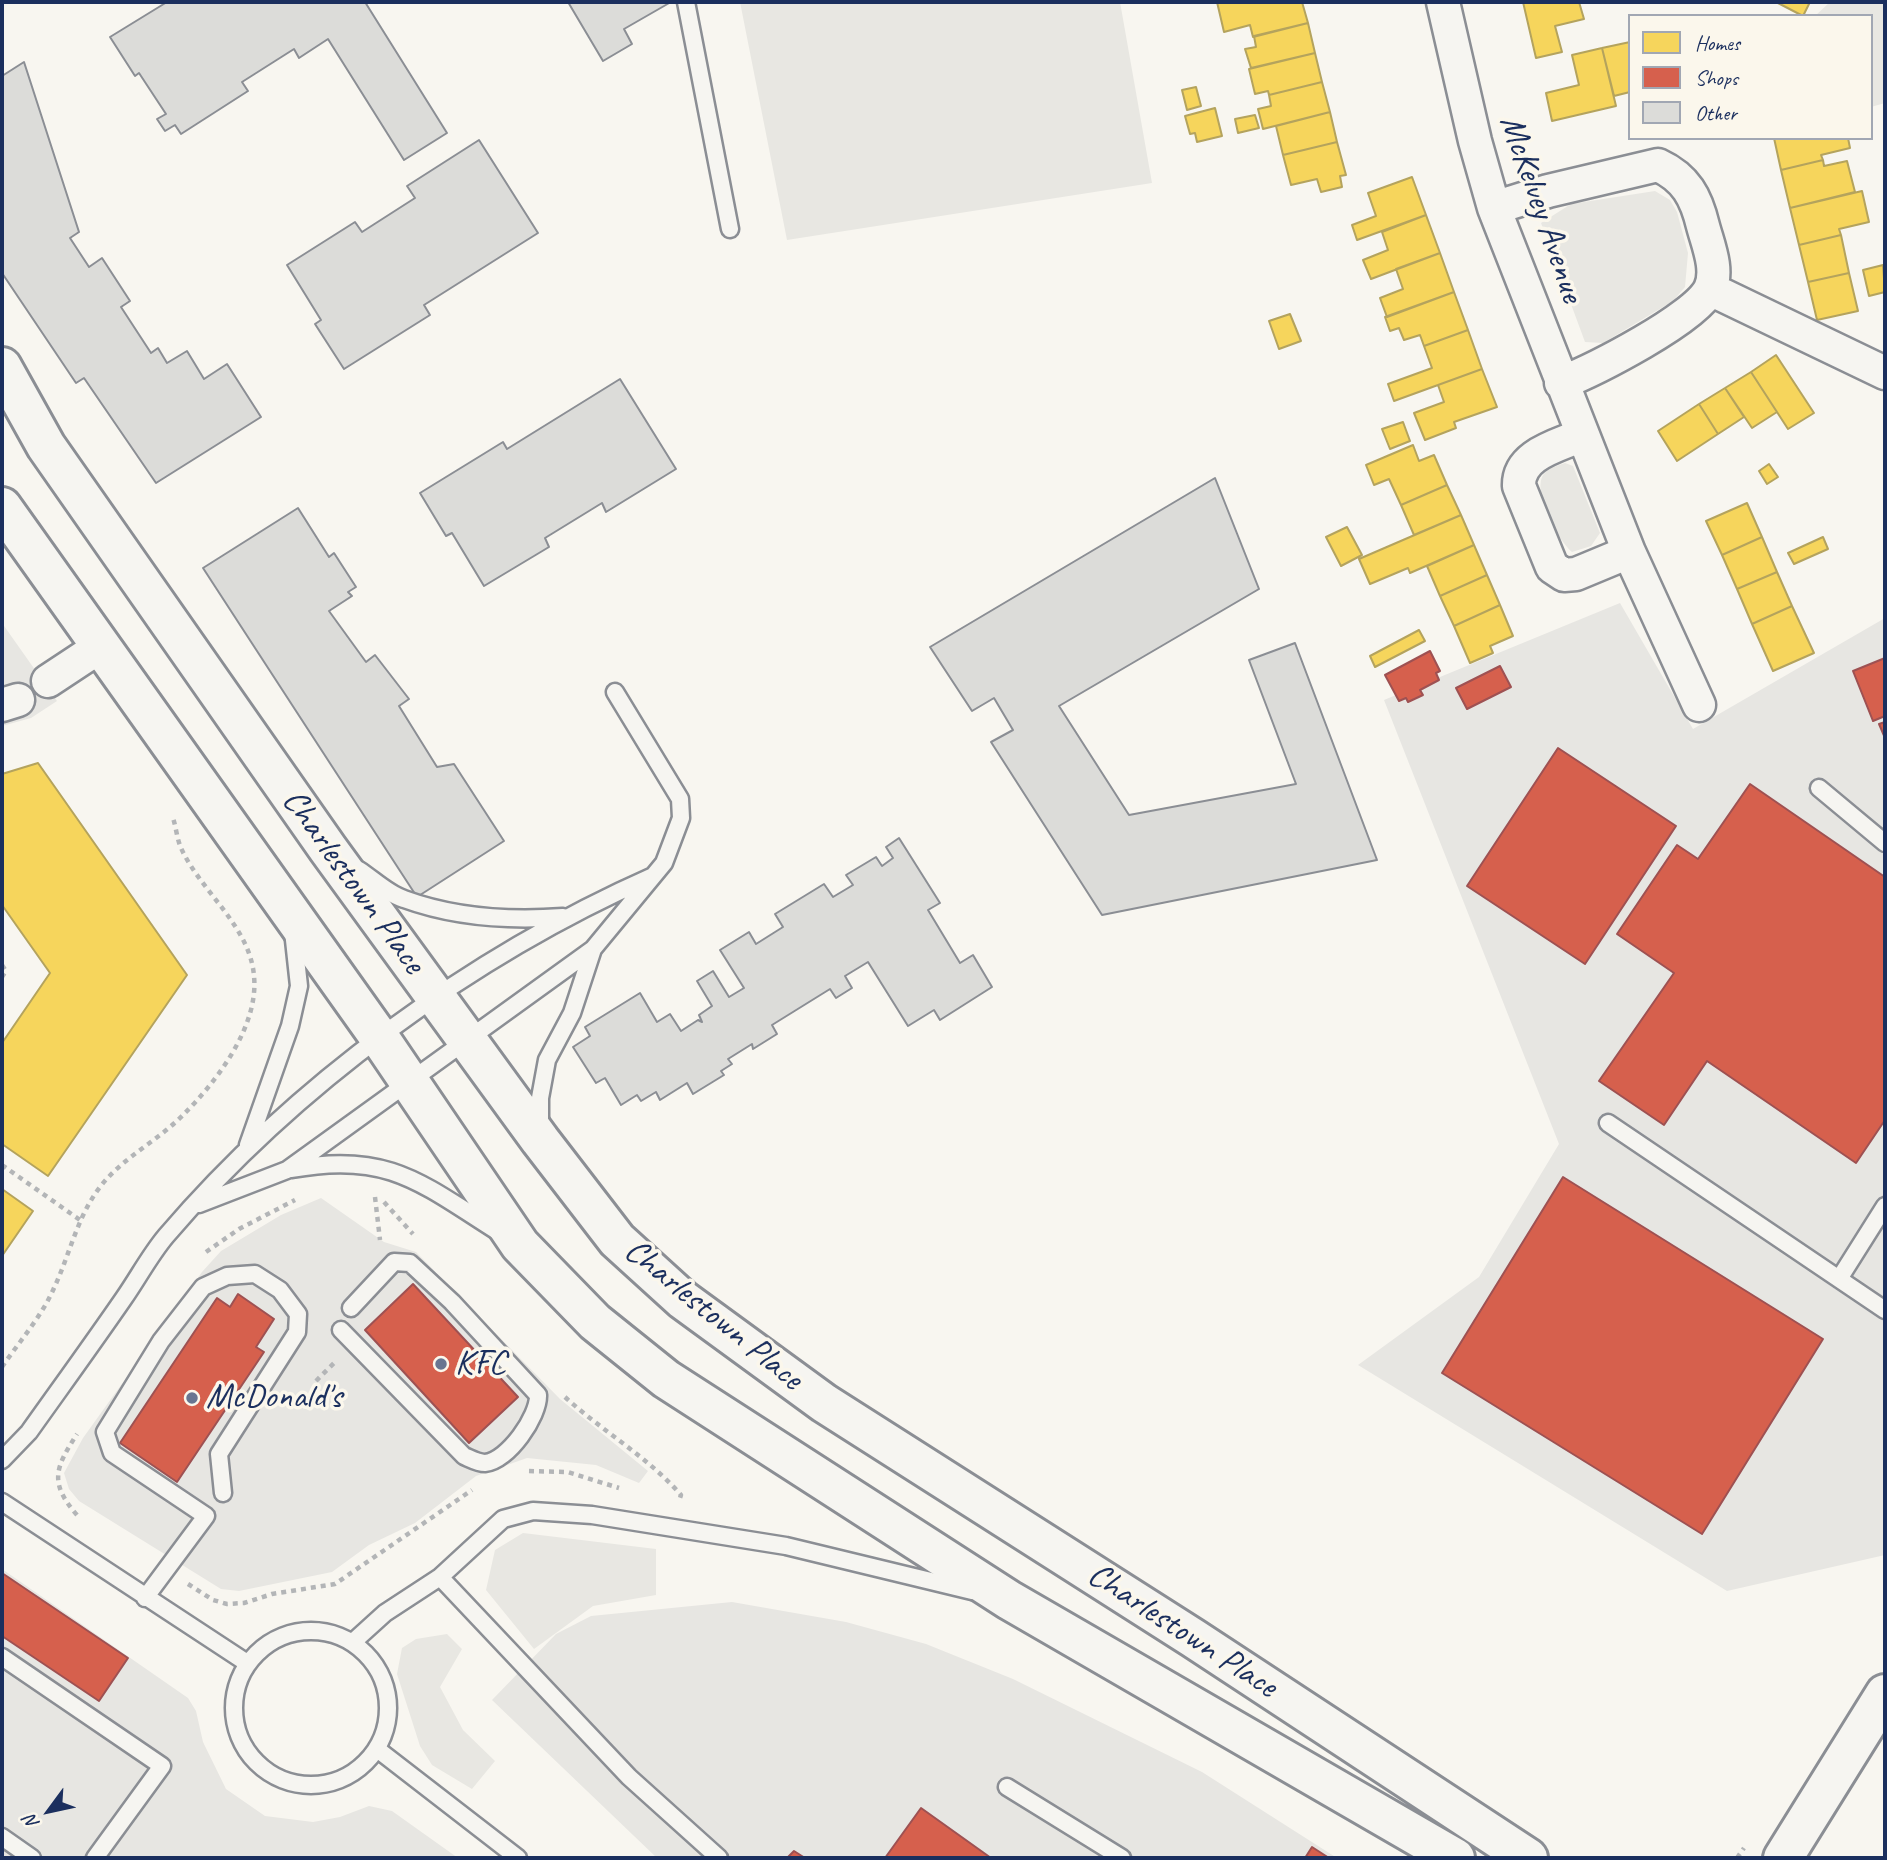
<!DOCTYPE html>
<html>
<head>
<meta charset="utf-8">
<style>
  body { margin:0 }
  #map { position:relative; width:1887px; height:1860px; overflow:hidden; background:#f8f6f0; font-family:Caveat,sans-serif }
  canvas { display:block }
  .frame { position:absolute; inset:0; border:4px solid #1b2f5e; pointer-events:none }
  .legend { position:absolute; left:1628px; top:14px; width:245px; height:126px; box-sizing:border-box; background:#fbf7ec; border:2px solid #a1a7b3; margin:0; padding:9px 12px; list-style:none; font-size:21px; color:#1b2f5e }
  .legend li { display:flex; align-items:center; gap:14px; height:35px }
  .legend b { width:35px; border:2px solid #a1a7b3 }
  .north { position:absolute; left:14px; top:1776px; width:70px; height:70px; -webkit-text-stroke:5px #fbf7ec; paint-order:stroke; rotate:237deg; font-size:19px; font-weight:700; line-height:28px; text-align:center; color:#1b2f5e }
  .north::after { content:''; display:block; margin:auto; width:24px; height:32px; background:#1b2f5e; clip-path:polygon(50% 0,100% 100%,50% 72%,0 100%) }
</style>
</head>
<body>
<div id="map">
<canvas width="1887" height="1860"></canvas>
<div class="frame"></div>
<ul class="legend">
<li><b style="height:19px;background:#f6d55c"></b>Homes</li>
<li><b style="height:19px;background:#d6604d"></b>Shops</li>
<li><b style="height:19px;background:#dcdcd9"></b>Other</li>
</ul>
<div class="north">N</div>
</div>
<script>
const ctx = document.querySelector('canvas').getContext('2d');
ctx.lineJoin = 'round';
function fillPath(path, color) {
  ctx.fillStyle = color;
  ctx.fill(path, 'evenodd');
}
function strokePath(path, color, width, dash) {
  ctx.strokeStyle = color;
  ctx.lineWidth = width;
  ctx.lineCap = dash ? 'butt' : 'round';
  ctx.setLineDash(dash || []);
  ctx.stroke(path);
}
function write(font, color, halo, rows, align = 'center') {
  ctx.font = font + ' Caveat,sans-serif';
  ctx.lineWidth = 7;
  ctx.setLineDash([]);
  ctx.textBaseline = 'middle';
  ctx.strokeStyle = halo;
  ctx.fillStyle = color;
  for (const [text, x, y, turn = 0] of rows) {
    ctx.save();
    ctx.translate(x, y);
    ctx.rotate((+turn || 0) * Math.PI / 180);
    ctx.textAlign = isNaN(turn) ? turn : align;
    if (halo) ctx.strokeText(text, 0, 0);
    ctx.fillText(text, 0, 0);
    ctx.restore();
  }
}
fillPath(new Path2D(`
  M1620,603L1693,729L1885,618V1555L1727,1591L1358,1365L1479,1277L1559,1144L1384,700Z
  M2,623L57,701L31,718L2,726Z
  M321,1198L384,1242L416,1252L560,1399L648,1471L639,1483L596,1465L527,1458L476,1476L415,1523L369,1545L332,1572L239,1591L221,1589L79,1501L69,1489L64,1473L83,1438L202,1272L221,1251L281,1215Z
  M2,1569L188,1698L196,1711L203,1742L226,1789L265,1816L313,1822L340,1817L369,1806L392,1811L458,1858H2Z
  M732,1602L846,1622L926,1644L1013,1679L1202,1772L1337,1858H657L492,1700L556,1634L591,1616Z`), '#e7e6e2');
fillPath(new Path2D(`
  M740,2H1120L1152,183L787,240Z
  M1830,2H1885V103L1871,107V16H1815Z
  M1655,191L1670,200L1677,212L1688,253L1685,287L1673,301L1603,343L1585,342L1541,223L1571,204Z
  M1565,463L1573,466L1600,533L1591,546L1572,552C1558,540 1534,496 1542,477C1546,468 1557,466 1565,463Z
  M523,1533L656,1549V1595L593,1606L534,1649L486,1590L495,1550Z
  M447,1634L462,1649L440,1687L463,1730L495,1761L472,1789L432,1765L420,1746L397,1674L402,1648L416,1639Z`), '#e8e7e2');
const homes = new Path2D(`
  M1217,2H1302L1308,23L1253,37L1250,25L1224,32Z
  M1523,2H1579L1584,19L1555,26L1562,52L1536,58Z
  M1776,2H1810L1803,16Z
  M1308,23L1315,53L1251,68L1245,49L1256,47L1254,36Z
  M1630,42V92L1614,96L1602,48Z
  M1602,48L1616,106L1552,121L1546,93L1579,85L1572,55Z
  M1315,53L1322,82L1269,95L1268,91L1255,94L1249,69Z
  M1322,82L1330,112L1263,129L1258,109L1271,106L1269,95Z
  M1196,87L1201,106L1187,110L1182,90Z
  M1215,108L1222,136L1197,142L1195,133L1190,134L1185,116Z
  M1330,112L1337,142L1283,155L1276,126Z
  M1255,115L1259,128L1238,133L1235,119Z
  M1774,138H1848L1850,148L1821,155L1823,160L1781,170Z
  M1337,142L1346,175L1340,176L1342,187L1321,192L1317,179L1291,185L1283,155Z
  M1823,160L1824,166L1847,161L1855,192L1790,208L1781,170Z
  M1412,177L1426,215L1357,240L1352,225L1376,216L1368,193Z
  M1862,191L1869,222L1839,229L1841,235L1799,245L1790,208Z
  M1426,215L1440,253L1371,279L1363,260L1388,250L1382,232Z
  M1841,235L1849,273L1808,282L1799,245Z
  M1440,253L1454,292L1387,317L1380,298L1403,289L1396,269Z
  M1883,265L1885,292L1869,296L1863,270Z
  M1849,273L1858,311L1817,320L1808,282Z
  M1454,292L1468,330L1424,346L1420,335L1404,340L1399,328L1390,331L1385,317Z
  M1290,314L1301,341L1279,349L1269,321Z
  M1468,330L1482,369L1394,401L1388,384L1432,368L1424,346Z
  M1776,355L1814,413L1788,429L1751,372Z
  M1482,369L1497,407L1454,422L1456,428L1425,440L1414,413L1444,402L1438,385Z
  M1751,372L1777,412L1752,428L1725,388Z
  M1725,388L1744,417L1718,434L1699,404Z
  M1699,404L1718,434L1677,461L1658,431Z
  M1403,422L1410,441L1390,449L1382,429Z
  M1413,445L1419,461L1434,455L1447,485L1401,505L1389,479L1374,485L1366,465Z
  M1769,464L1778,477L1767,484L1759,471Z
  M1447,485L1461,515L1414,535L1401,505Z
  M1747,503L1762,537L1722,555L1706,521Z
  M1461,515L1474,545L1410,573L1408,568L1370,584L1359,559Z
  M1347,527L1362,555L1341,566L1326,537Z
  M1762,537L1777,572L1737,589L1722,555Z
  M1823,537L1828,549L1794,564L1788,553Z
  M1474,545L1487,575L1440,596L1427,566Z
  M1777,572L1792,606L1752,624L1737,589Z
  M1487,575L1500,605L1454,626L1440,596Z
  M1500,605L1513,636L1490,646L1493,653L1470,663L1454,626Z
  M1792,606L1814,653L1773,671L1752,624Z
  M1419,630L1425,641L1375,667L1370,656Z
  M38,763L187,975L48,1176L2,1144V1043L50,973L2,905V774Z
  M2,1189L33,1211L2,1256Z`);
fillPath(homes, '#f6d55c');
strokePath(homes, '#b4a35d', 2);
const shops = new Path2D(`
  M1430,651L1440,671L1436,673L1439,680L1420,690L1423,695L1408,702L1406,698L1399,701L1385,675Z
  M1885,658V716L1873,721L1853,671Z
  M1500,666L1511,687L1467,709L1456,688Z
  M1885,722V738L1879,724Z
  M1558,748L1676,826L1585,964L1467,886Z
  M1750,784L1885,877V1120L1856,1163L1707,1061L1664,1125L1599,1081L1674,973L1617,934L1677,845L1698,859Z
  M1563,1177L1823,1339L1702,1534L1442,1373Z
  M413,1284L518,1397L469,1443L365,1330Z
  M238,1294L274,1319L256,1347L264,1352L177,1482L120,1443L217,1298L230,1307Z
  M2,1573L128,1658L99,1701L2,1636Z
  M921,1808L991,1858H885Z
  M1312,1847L1329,1858H1305Z
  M794,1851L805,1858H787Z`);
fillPath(shops, '#d6604d');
strokePath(shops, '#9e5152', 2);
const building = new Path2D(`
  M167,2H365L447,133L404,160L328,39L299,58L294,49L242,82L248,91L181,134L175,125L165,131L157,119L166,114L139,73L135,76L110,37Z
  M568,2H671L624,29L632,44L603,61Z
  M24,62L79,232L70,238L89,267L102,258L130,301L121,307L151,353L158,348L167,363L187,351L204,379L227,364L261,417L156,483L84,378L76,383L2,273V76Z
  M479,140L538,233L424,305L430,315L344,369L315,324L321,320L287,265L355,222L362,232L415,198L407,186Z
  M620,379L676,469L606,512L602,503L545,538L549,547L484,586L452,533L446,536L420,493L503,442L507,449Z
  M1215,478L1259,589L1059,706L1129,815L1296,784L1249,660L1295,643L1377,860L1102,915L991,742L1013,730L994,698L972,711L930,647Z
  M298,508L329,557L334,553L356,587L348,592L352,596L329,611L366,662L375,655L409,699L399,706L437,767L454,764L504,841L417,897L203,568Z
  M899,838L940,903L928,910L960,963L973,955L992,987L940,1020L934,1010L908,1026L868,962L845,976L852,988L836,998L830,989L772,1025L777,1034L753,1049L752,1044L728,1059L732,1064L721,1071L724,1075L693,1094L687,1083L660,1100L656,1092L641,1101L637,1095L621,1105L605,1078L596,1083L573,1047L590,1036L585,1027L640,993L657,1022L670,1014L681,1031L698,1020L702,1022L699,1015L712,1006L697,981L713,971L729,997L744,988L720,950L749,932L756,944L783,927L775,914L824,884L833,897L853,885L846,875L876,857L882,866L893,858L886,847Z`);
fillPath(building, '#dcdcd9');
strokePath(building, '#8b8e94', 2);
const lane = new Path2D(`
  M686,2L730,229
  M1819,788L1885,843
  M359,870C373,879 388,894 404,899C456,918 509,921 563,917
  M1608,1123L1885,1310
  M540,1129V1098L547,1060L572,1013L593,949
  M248,1145L290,1026L299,986L293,931
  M292,1169C387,1151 421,1183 497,1231
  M199,1204L287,1170L593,949L664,863L681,818L680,799L615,692
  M1839,1279L1885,1206
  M341,1330L464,1456C471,1459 478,1463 485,1463C508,1461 539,1416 538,1395L452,1302L410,1263L394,1262L351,1308
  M2,1460L29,1432C61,1387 93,1343 124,1298C138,1278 150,1255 166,1236C294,1086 472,956 653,876
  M2,1502L247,1663
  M440,1577L629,1777L719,1858
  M145,1598L206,1516L112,1453L105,1432L161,1341L203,1287L227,1276L255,1274L280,1290L298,1314L297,1332L219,1454L223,1493
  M234 1708a77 77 0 1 1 154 0a77 77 0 1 1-154 0Z
  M353,1642L385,1613L440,1577L503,1519L533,1511L592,1515L786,1546L972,1591
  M2,1657L162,1766L95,1858
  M377,1749L518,1858
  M1007,1787L1122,1858
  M2,1837L32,1858`);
const street = new Path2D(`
  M1443,2L1475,141L1494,208L1629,552L1576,574L1564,575L1552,567L1519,486C1518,454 1558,446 1582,435
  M1494,208L1548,191L1658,165C1686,178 1696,197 1703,226C1708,245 1719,270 1710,289C1695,319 1594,370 1561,383
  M1710,289L1885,373
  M1629,552L1699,705
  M48,681L101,646
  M2,705L18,700`);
const secondary = new Path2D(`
  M2,367L46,446L328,849L540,1140L617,1240L683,1300L824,1403L1193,1638L1528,1858
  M2,507L379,1037L520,1245L595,1322L666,1379L1009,1600L1455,1858
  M1783,1858L1885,1694`);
strokePath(lane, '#8b8e94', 21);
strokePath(street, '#8b8e94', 37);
strokePath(secondary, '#8b8e94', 44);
strokePath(new Path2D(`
  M2,965L6,971L2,977
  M2,1165L80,1220
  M375,1197L380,1240
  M384,1202L413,1234
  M206,1252L239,1229L295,1200
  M2,1367C19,1342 42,1316 54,1288C70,1254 77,1217 100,1187C123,1157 158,1141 184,1114C217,1081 259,1026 254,976C250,926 201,892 181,848C177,839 176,827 173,818
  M316,1381L334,1363
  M565,1397C602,1431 648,1457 681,1495L679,1501
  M529,1471L568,1472L619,1488
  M77,1515C48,1482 56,1467 77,1434
  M188,1584L213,1600L227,1604L244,1603L272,1594L335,1584L472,1490
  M1737,1858L1744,1848`), '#b3b5b7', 4.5, [5, 5]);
strokePath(lane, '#f6f5f1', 16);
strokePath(street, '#f6f5f1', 32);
strokePath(secondary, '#f6f5f1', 38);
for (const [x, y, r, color] of [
  [441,1364,7,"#687591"],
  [192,1398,7,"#687591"]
]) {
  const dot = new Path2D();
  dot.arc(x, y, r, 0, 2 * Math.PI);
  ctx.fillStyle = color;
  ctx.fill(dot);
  strokePath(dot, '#fbf7ec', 2.5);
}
write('35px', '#1b2f5e', '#fbf7ec', [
  ["McKelvey Avenue",1541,209,71],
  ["Charlestown Place",353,882,54],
  ["Charlestown Place",713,1315,39],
  ["Charlestown Place",1182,1631,33]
]);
write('35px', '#1b2f5e', '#fbf7ec', [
  ["KFC",455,1364],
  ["McDonald's",206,1398]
], 'left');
</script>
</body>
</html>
